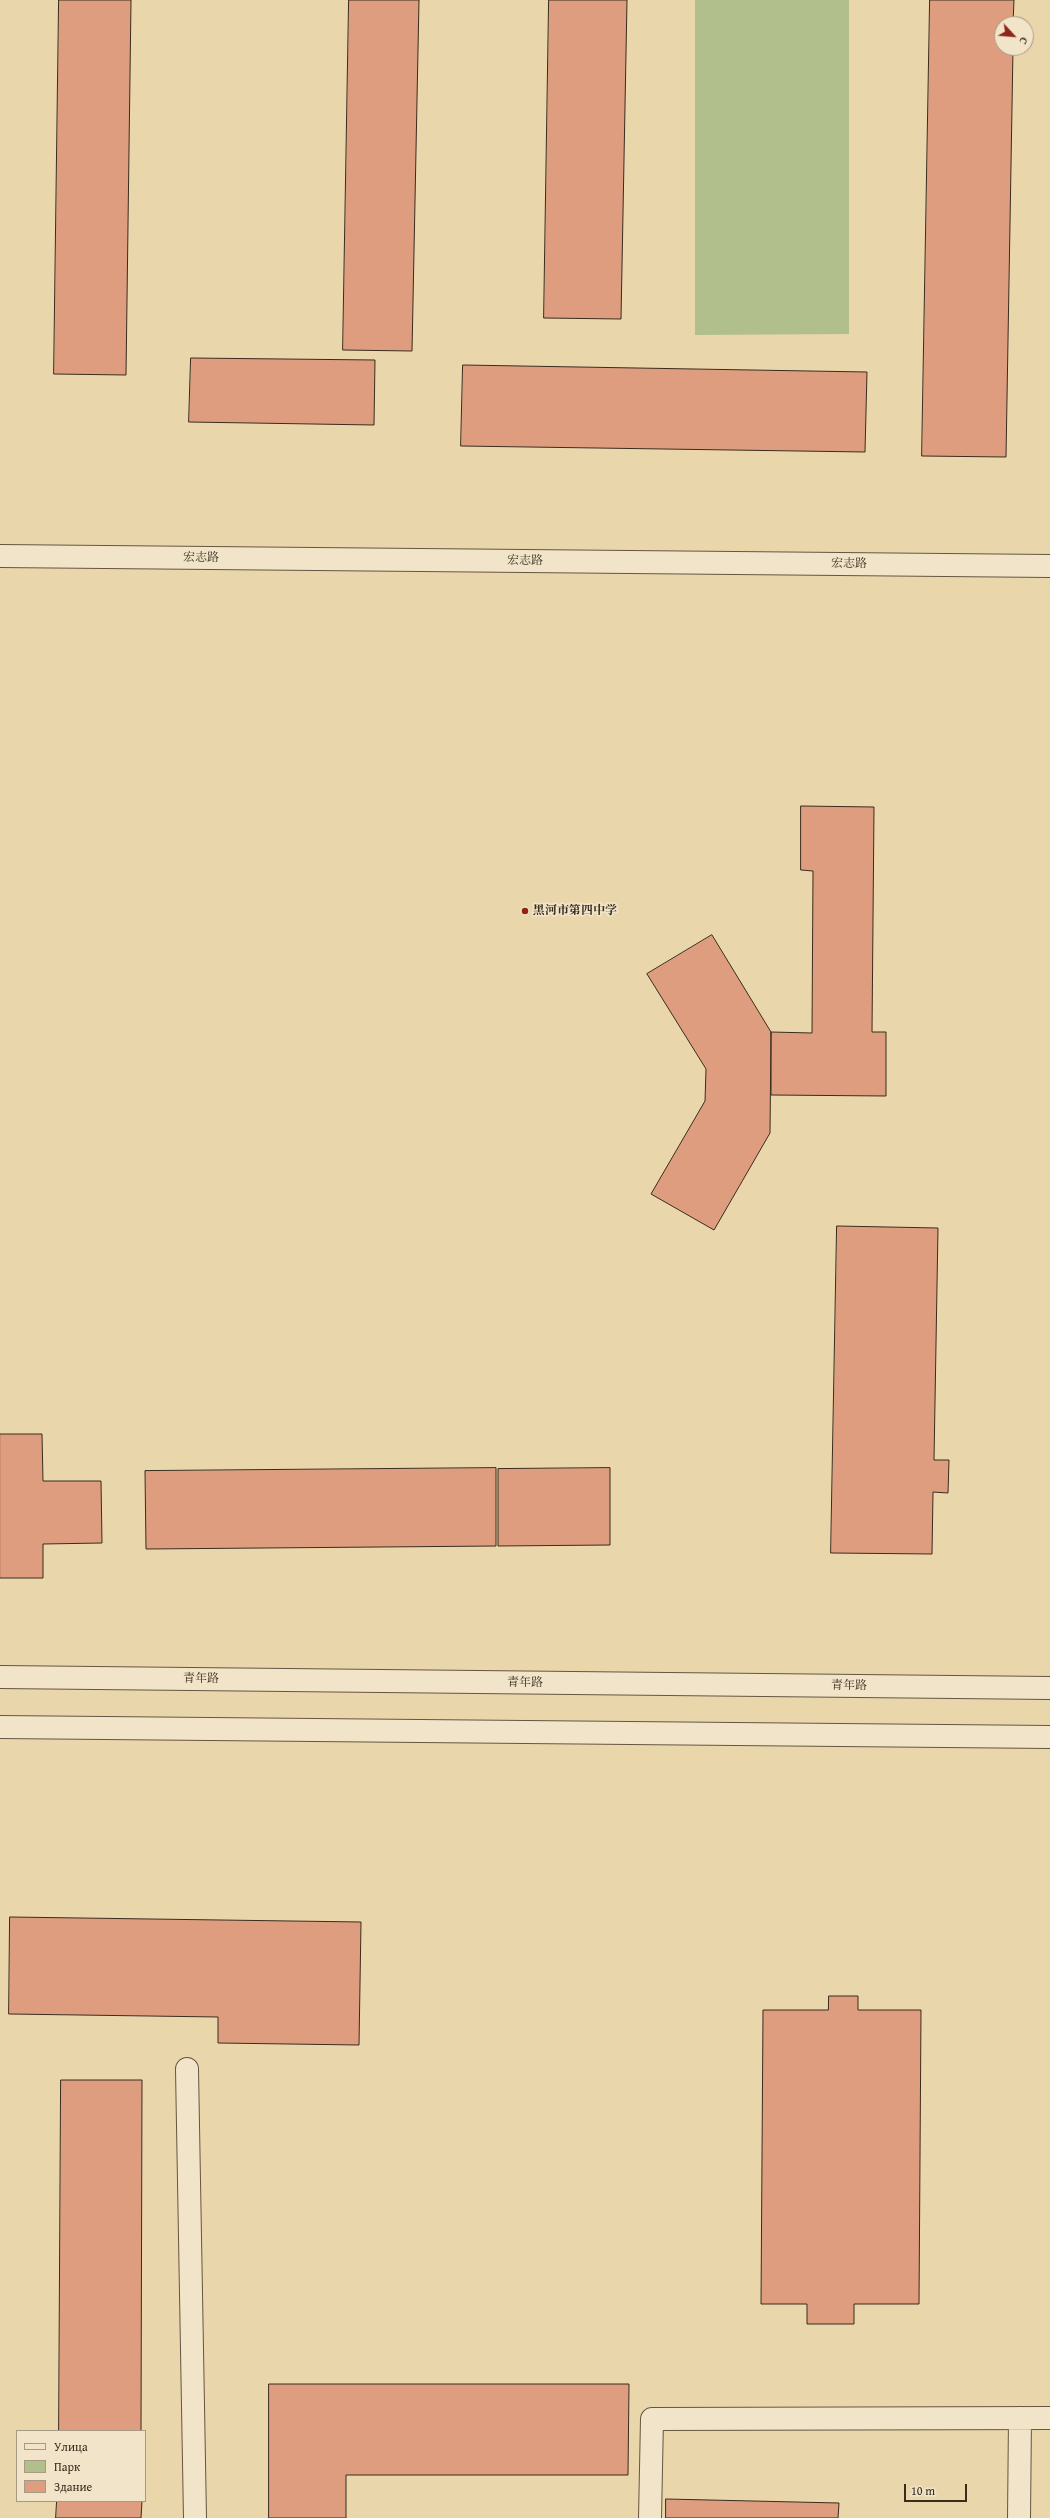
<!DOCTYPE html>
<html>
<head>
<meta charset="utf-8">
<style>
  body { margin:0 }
  #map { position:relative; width:1050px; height:2518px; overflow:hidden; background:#ead6ab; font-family:"Gentium Book Plus",serif }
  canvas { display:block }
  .legend { position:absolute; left:16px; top:2430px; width:130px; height:72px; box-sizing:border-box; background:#f1e4c8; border:1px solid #a79a84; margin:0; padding:5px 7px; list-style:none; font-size:12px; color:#392c1e }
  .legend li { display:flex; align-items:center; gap:8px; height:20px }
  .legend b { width:20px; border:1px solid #a79a84 }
  .north { position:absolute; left:994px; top:16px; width:40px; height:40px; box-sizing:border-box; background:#f1e4c8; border:1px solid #a79a84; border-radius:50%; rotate:116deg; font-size:11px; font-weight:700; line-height:16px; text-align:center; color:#392c1e }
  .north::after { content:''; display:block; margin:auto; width:14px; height:18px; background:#8f2418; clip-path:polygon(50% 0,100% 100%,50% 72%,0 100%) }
  .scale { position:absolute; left:904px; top:2484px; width:63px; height:18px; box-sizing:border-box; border:2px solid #392c1e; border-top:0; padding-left:5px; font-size:12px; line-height:14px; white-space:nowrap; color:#392c1e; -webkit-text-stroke:3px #f1e4c8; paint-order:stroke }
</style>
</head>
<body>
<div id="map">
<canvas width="1050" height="2518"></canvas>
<ul class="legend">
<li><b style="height:5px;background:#f1e4c8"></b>Улица</li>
<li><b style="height:11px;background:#b1bf8d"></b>Парк</li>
<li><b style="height:11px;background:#de9d7f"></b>Здание</li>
</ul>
<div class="north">С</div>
<div class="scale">10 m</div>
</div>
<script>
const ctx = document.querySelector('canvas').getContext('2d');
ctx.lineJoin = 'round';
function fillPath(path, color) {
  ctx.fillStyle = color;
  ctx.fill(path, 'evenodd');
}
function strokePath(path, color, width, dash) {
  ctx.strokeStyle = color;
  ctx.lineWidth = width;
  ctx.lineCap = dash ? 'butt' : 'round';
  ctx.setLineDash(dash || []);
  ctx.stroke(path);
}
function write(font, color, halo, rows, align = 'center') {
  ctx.font = font + ' "Gentium Book Plus","Noto Serif SC",serif';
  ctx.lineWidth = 3.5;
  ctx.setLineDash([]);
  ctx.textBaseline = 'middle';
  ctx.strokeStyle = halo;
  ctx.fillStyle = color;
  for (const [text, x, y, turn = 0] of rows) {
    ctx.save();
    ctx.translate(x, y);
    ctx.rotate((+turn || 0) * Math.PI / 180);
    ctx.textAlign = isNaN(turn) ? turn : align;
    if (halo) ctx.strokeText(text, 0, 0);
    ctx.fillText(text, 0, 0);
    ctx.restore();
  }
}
fillPath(new Path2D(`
  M695,0H849V334L695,335Z`), '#b1bf8d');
const building = new Path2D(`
  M59,0H131L126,375L54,374Z
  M349,0H419L412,351L343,350Z
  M549,0H627L621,319L544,318Z
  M930,0H1014L1013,24H1002V48H1013L1006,457L922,456Z
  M191,358L375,360L374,425L189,422Z
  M463,365L867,372L865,452L461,446Z
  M801,806L874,807L872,1032H886V1096L771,1095V1032L812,1033L813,871L801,870Z
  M712,935L771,1032L770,1133L714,1230L651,1194L705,1101L706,1069L647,974Z
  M837,1226L938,1228L934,1460H949L948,1493L933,1492L932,1554L831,1553Z
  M0,1434H42L43,1481H101L102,1543L43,1544V1578H0Z
  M496,1468V1546L146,1549L145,1471Z
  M610,1468V1545L498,1546V1469Z
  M10,1917L361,1922L359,2045L218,2043V2017L9,2014Z
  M829,1996H858V2010H921L919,2304H854V2324H807V2304H761L763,2010H828Z
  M61,2080H142L141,2431H59Z
  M269,2384H629L628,2475H346V2518H269Z
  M666,2499L839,2503L838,2518H666Z
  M57,2501H142L141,2518H56Z`);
fillPath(building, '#de9d7f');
strokePath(building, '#392c1e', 1);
const service = new Path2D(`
  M650,2518L652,2419L1050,2418
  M1019,2518L1020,2418`);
const minor = new Path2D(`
  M0,556L1050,566
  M187,2069L195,2518`);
const tertiary = new Path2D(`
  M0,1677L1050,1688
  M0,1727L1050,1737`);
strokePath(service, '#655641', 24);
strokePath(minor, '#655641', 24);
strokePath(tertiary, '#655641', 24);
strokePath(service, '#f1e4c8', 22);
strokePath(minor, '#f1e4c8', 22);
strokePath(tertiary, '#f1e4c8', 22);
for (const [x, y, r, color] of [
  [525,911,4,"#8f2418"]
]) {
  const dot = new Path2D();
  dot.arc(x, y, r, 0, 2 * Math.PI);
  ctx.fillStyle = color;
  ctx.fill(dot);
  strokePath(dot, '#f1e4c8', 1.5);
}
write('12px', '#392c1e', '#f1e4c8', [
  ["宏志路",201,558,1],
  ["宏志路",525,561,1],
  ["宏志路",849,564,1],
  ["青年路",201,1679,1],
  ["青年路",525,1683,1],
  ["青年路",849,1686,1]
]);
write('bold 12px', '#392c1e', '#f1e4c8', [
  ["黑河市第四中学",533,911]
], 'left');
</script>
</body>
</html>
